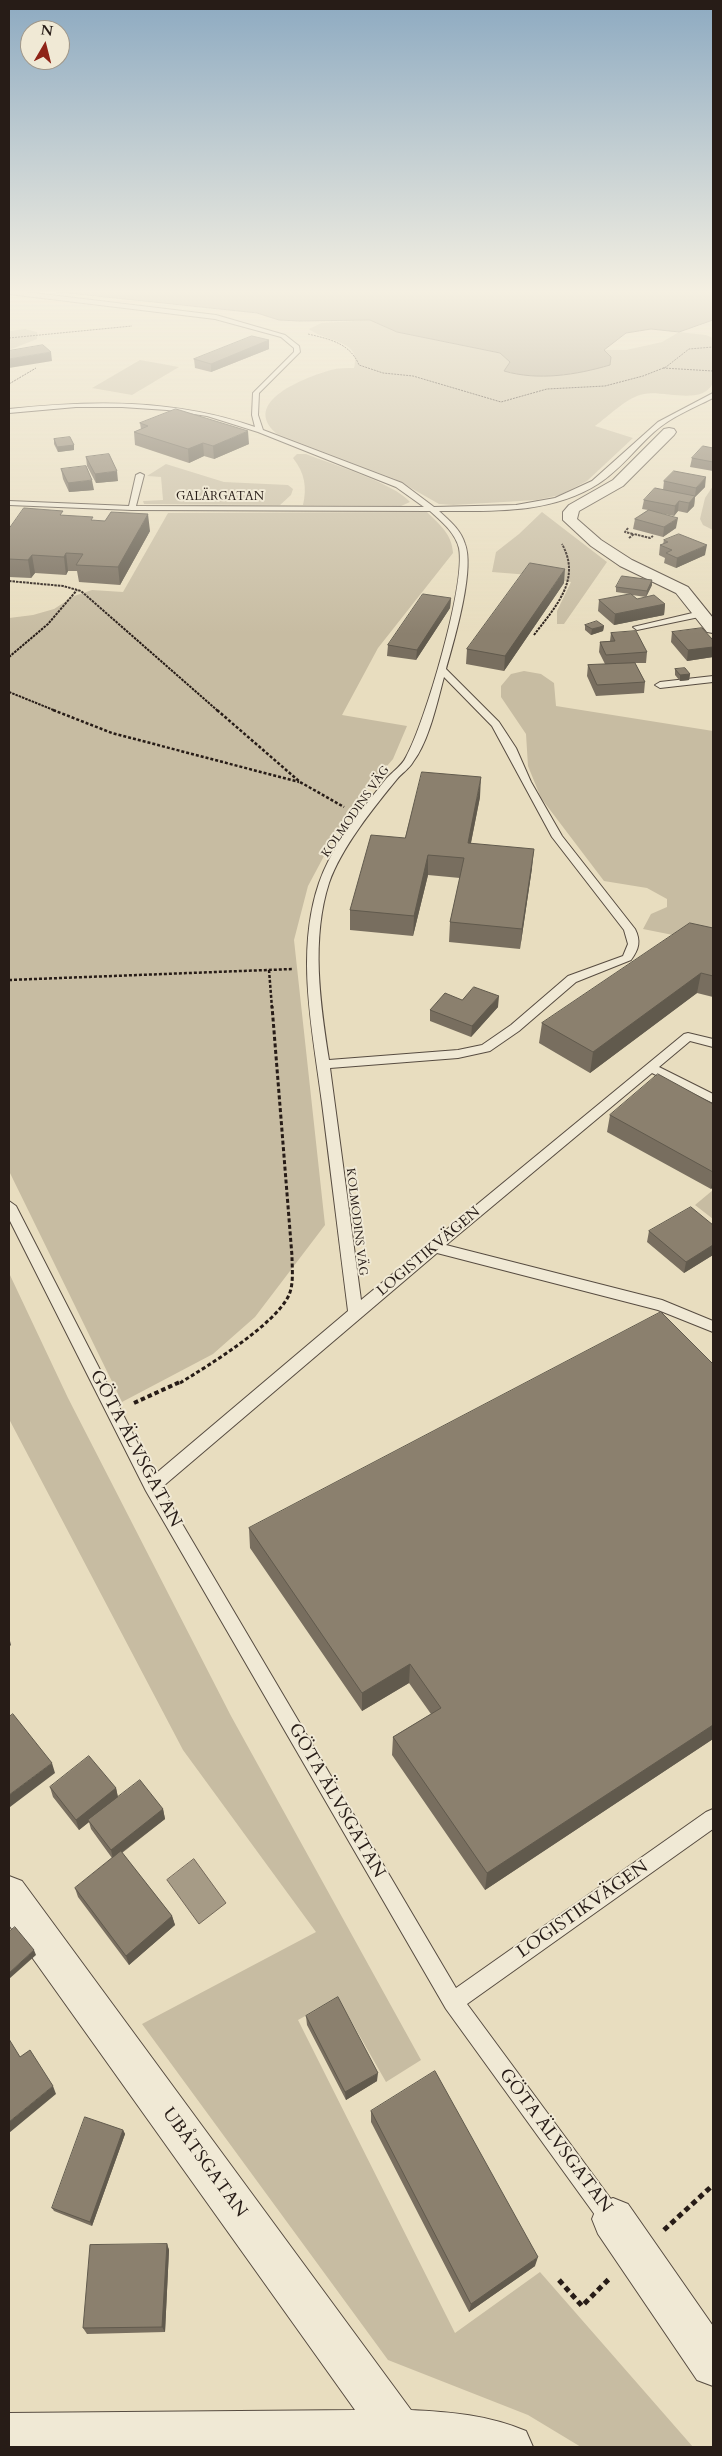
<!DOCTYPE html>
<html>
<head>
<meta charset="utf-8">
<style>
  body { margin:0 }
  #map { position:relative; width:722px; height:2456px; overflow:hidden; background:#e8ddbf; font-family:Cardo,serif }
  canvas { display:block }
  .frame { position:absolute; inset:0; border:10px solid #271c17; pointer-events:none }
  .north { position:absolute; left:20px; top:20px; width:50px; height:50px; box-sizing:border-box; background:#f0e9d5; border:1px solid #a09789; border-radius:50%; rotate:8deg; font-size:14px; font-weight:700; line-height:20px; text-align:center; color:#271c17 }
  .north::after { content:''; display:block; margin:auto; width:18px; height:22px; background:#8f2418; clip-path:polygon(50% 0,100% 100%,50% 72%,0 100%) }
</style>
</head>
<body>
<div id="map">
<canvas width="722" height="2456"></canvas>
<div class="frame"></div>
<div class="north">N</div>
</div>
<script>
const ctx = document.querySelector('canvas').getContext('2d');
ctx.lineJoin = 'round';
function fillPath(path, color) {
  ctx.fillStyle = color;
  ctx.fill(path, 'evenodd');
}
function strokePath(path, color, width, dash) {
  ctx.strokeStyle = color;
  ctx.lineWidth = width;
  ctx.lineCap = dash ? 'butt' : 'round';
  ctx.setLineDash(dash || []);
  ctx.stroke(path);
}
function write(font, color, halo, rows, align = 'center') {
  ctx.font = font + ' Cardo,serif';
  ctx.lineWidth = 4;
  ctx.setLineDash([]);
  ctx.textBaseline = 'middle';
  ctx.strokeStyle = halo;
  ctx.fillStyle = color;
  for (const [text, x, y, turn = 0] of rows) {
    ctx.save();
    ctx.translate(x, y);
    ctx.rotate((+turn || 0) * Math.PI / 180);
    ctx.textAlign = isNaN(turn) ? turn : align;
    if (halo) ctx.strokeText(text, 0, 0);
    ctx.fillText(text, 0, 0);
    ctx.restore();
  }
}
fillPath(new Path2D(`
  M371,320L397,332L500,353L510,362L504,371C538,381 576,375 610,365L611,357L604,350H626L662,342L679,332L706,335L713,338V383C702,406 664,390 644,394C627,397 609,416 595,426L633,438L587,481L560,495L537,500L453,505L439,504L395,479L277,434C239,402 306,377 331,370C338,368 347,368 354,368C363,340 325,342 309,329L321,323Z
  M25,329L37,332V339L9,350V331Z
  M140,360L179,367L132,395L92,388Z
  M297,454H306C331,464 394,483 410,502L401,506L303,505C307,488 305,473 293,458Z
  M166,464L224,482L288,485L293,489L291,495L280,505L144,504L143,501L163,500L161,477L147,476Z
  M713,486V530L703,525L700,519L705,498Z
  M427,512C440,525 452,534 453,553L378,648L342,715L407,726L393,759L347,813L308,886L294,940L325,1225L255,1317L213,1354L122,1402L9,1171V618L33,615L54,609L74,596L92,590L123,592L168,513Z
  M542,512L607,562L564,624H557V611L571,582L530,575L492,572L496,552L519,534Z
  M524,671L541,674L554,683L556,706L713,731V943L643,929L651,914L667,907V899L647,888L604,881L541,798L528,766L526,734L501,697V686L511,674Z
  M713,1190V1219L695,1205Z
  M9,1273L68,1398L231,1716L421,2060L386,2082L338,1998L298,2020L455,2333L540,2272L693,2447H581L528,2415L388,2360L142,2024L316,1932L183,1750L9,1419Z`), '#c7bca2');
const water = new Path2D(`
  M40,290H713V320L679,332L651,329L626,333L604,350L611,357L610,365C576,375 538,381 504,371L510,362L500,353L397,332L370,320L299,321L279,320L257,313Z
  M194,1859L226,1903L199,1924L167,1880Z`);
fillPath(water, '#a69b86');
strokePath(water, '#73685a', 1);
const service = new Path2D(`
  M9,290L216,315L285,335L299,346L300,352L259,393L258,415L263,430L402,483L434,507L516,505L555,498L592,481L658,422L713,393V398C693,408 671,417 654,432C635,449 620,470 598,484C551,514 492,511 439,511C450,521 461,530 465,544C475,570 454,641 446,669L499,722L516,748L531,782L562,836L635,929C641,941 639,949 631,960L576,982L519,1031L490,1051L458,1058L330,1068L361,1300L684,1034L688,1033L713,1039V1047L690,1041L659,1067L713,1094V1103L652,1073L446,1245L662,1300L713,1321V1332L658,1310L437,1253L161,1488L456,1988L706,1812L713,1809V1829L467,2004L619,2210L622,2218L619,2226L611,2229L603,2226L446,2009L146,1491L9,1219V1201L16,1206L154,1475L348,1311C339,1242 331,1172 322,1103C313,1032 295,953 319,883C332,845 362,810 386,779C392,772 402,766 406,757C425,723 466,584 459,548C455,532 441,521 430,511L132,510L9,505V501L129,506L136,475L140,473L144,475L136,506L424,507L396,487L258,432L207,416L167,410L122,407H76L9,413V409C93,400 175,399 255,427L252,415L253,393L294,352V348L281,337L215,319L9,294ZM444,677L492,726L552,837L624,930L628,944L623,956L568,976L511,1025L482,1045L458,1050L329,1060C320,1003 311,939 329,883C341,848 374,807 397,779C402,773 409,769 413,762C429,741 437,703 444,677Z
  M701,611L705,614L704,616L637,630L633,627Z
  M713,676V682L660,688L655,685L660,682Z`);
const minor = new Path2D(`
  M669,428L674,429L676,432L674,435L623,486L579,511L577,519L601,540L632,560L688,587L713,618V633L707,632L676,593L620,566L591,546L563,520V512L569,505L613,480L664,429Z
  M9,1876L22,1881L411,2410C451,2412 488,2415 526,2431L533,2447H9V2413L355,2410L9,1925Z
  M613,2198L628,2204L713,2326V2386L697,2380L598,2234L592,2219L598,2204Z`);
strokePath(service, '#574c41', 2);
strokePath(minor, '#574c41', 2);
strokePath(new Path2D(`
  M308,334C329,339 350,343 359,365L383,373L413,376L501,402L547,389L605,386L643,376L666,367L689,349L713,347
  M9,338L132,326
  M663,368L713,371
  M9,384L36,368`), '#271c17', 1, [2, 1]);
strokePath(new Path2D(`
  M628,528L625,532L633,534
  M629,538L634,534L650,538L653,536
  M9,581L63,586L81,591L218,711
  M534,635C555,607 582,580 562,544
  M9,657L48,624L77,590
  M9,692L56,711`), '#271c17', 2, [2.5, 1]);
strokePath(new Path2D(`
  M53,710L112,733L299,782
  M217,710L300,782L344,807
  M269,970L272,1008
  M9,980L293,969`), '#271c17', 2.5, [3, 2]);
strokePath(new Path2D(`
  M180,1383C209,1365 275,1325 289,1295C294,1283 292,1268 292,1256L272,1006`), '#271c17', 3, [4, 2.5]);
strokePath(new Path2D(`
  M134,1403L182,1381`), '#271c17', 4, [4.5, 3]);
strokePath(new Path2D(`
  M664,2230L713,2185
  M559,2280L582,2306L609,2279`), '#271c17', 5, [5.5, 4]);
fillPath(service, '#f0e9d5');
fillPath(minor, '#f0e9d5');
fillPath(new Path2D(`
  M269,340V349L211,372L195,368L194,359Z
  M140,423L249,444L214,459L204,456L189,463L135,445L134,432L141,429Z
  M54,439L74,445V450L58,452L54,444Z
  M713,448V471L690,467L692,458Z
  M86,457L118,481L96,483L87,466Z
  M61,469L94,490L69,492L63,479Z
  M664,481L705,487L695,497L694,506L687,513L678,511L674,516L659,513L676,528L663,537L633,529L635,519L648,510L642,509L644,500L663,490Z
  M64,515L150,531L120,585L79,582L77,571H68L66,575L35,573L31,578L9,577V529Z
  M664,540L705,555L676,568L664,563L665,558L659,555L660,545L663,544Z
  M652,580V585L646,597L632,595L637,599L665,604L664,615L614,625L598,611L599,600L630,594L616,592V587Z
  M564,583L504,671L466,664L467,649Z
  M451,598L450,608L416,660L387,656L388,645Z
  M585,625L604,626L603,631L591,635L585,630Z
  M672,632L713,640V657L687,661L671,642Z
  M611,633L647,652L646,663H635L645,682L644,693L596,696L587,676L588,665L605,664L599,652L600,642L610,641Z
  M675,669L690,674L689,680L680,681L675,675Z
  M480,797L471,843L532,868L520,949L449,942L450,922L460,878L428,875L413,936L350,930V910L405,838Z
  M713,928V997L697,993L590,1073L539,1043L542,1023Z
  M462,1000L498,1007L471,1037L430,1021V1010Z
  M713,1104V1187L711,1189L607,1132L610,1115Z
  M713,1225V1255L684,1273L647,1242L649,1231Z
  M713,1364V1739L485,1890L392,1755L393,1737L431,1714L409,1683L362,1711L250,1548L249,1528Z
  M50,1787L116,1788L118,1797L163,1809L165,1819L122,1853L172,1916L175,1925L129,1965L78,1897L75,1888L112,1858L91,1829L89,1822L79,1830L53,1797Z
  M306,2016L377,2081L346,2100L307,2025Z
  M371,2111L535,2266L469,2312L371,2122Z
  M123,2130L125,2134L92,2226L54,2211L52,2208Z
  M167,2244L169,2250L165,2332L87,2334L83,2328Z`), '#786e5f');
fillPath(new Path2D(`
  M269,340V349L211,372V364Z
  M51,352L52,361L9,368V359Z
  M248,431L249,444L214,459L213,446Z
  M203,443L204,456L189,463L188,449Z
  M74,445V450L58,452L57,447Z
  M117,471L118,481L96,483L95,474Z
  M706,477L705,487L695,497L694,506L687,513L689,503L695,496L696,488Z
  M92,480L94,490L69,492L68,483Z
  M679,501L678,511L674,516L675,506Z
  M148,514L150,531L120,585L118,567Z
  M678,518L676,528L663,537L664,527Z
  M707,545L705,555L676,568L677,558Z
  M66,553L68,571L66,575L64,557Z
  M32,555L35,573L31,578L28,560Z
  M565,569L564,583L504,671L505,656Z
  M652,580V585L646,597L647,591Z
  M451,598L450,608L416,660L417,650Z
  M665,604L664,615L614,625L615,614Z
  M604,626L603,631L591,635L592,629Z
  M713,647V657L687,661L688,650Z
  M690,674L689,680L680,681V675Z
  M481,777L480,797L467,862L468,843Z
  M534,849L532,868L520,949L522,929Z
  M428,855V875L413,936L414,916Z
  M701,973L697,993L590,1073L593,1052Z
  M499,996L498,1007L471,1037L472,1026Z
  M713,1177V1187L711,1189Z
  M713,1245V1255L684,1273L686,1262Z
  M9,1637L11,1645L9,1647Z
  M410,1664L409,1683L362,1711V1693Z
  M713,1725V1739L485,1890L487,1873Z
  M52,1763L55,1773L10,1807L9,1802V1795Z
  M116,1788L118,1798L88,1820L89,1822L79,1830L76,1820Z
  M163,1809L165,1819L113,1859L111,1850Z
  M172,1916L175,1925L129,1965L126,1956Z
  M34,1950L36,1955L9,1979V1973Z
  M378,2073L377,2081L346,2100L345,2092Z
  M53,2086L56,2094L9,2133V2122Z
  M123,2130L125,2134L92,2226L90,2222Z
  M167,2244L169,2250L165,2332L162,2327Z
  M538,2257L535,2266L469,2312L471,2304Z`), '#615a4d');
const building = new Path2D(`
  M252,336L269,340L211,364L194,359Z
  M43,345L51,352L9,359V351Z
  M176,409L248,431L213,446L203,443L188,449L134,432L148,426L140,423Z
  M70,437L74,445L57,447L54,439Z
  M703,446L713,448V462L692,458Z
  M109,454L117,471L95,474L86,457Z
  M86,466L92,480L68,483L61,469Z
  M674,471L706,477L696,488L664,481Z
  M655,488L695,496L689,503L679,501L675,506L644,500Z
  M24,508L63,511L60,515L93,517L91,520L105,521L111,512L148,514L118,567L76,565L83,554L66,553L64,557L32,555L28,560L9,559V529Z
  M649,510L678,518L664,527L635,519Z
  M679,534L707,545L677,558L666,553L672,550L660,545L668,542L664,540Z
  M530,563L565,569L505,656L467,649Z
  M622,576L652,580L647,591L616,587Z
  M423,594L451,598L417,650L388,645Z
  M631,594L637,599L654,595L665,604L615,614L599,600Z
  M597,621L604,626L592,629L585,625Z
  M702,628L713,640V647L688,650L672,632Z
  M636,631L647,652L606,655L600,642L615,641L611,633Z
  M635,663L645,682L597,685L588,665Z
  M685,668L690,674L680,675L675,669Z
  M422,772L481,777L468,843L534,849L522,929L450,922L464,858L428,855L414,916L350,910L371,835L405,838Z
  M690,923L713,928V976L701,973L593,1052L542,1023Z
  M474,987L499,996L472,1026L430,1010L445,993L462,1000Z
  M658,1074L713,1104V1172L610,1115Z
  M691,1207L713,1225V1245L686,1262L649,1231Z
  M661,1312L713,1364V1725L487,1873L393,1737L441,1708L410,1664L362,1693L249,1528Z
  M13,1714L52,1763L9,1795V1717Z
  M89,1756L116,1788L76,1820L50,1787Z
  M140,1780L163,1809L111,1850L88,1820Z
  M121,1851L172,1916L126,1956L75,1888Z
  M15,1927L34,1950L9,1973V1932Z
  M338,1997L378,2073L345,2092L306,2016Z
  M9,2039L20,2057L30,2050L53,2086L9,2122Z
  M435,2071L538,2257L471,2304L371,2111Z
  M85,2117L123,2130L90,2222L52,2208Z
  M167,2244L162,2327L83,2328L90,2245Z`);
fillPath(building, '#8b806e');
strokePath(building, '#615a4d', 1);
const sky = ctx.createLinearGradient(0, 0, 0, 634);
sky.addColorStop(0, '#8daac1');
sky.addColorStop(0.46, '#f5f0e2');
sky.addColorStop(1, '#f5f0e200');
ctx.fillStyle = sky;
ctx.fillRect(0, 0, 722, 634);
write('12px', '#271c17', '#f0e9d5', [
  ["GALÄRGATAN",220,497],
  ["KOLMODINS VÄG",356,812,-55],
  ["KOLMODINS VÄG",356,1222,83]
]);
write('15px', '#271c17', '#f0e9d5', [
  ["LOGISTIKVÄGEN",429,1252,-40]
]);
write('18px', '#271c17', '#f0e9d5', [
  ["GÖTA ÄLVSGATAN",135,1449,62],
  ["GÖTA ÄLVSGATAN",336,1801,60],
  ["LOGISTIKVÄGEN",583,1910,-35],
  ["GÖTA ÄLVSGATAN",555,2141,53],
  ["UBÅTSGATAN",204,2163,54]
]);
</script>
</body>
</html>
